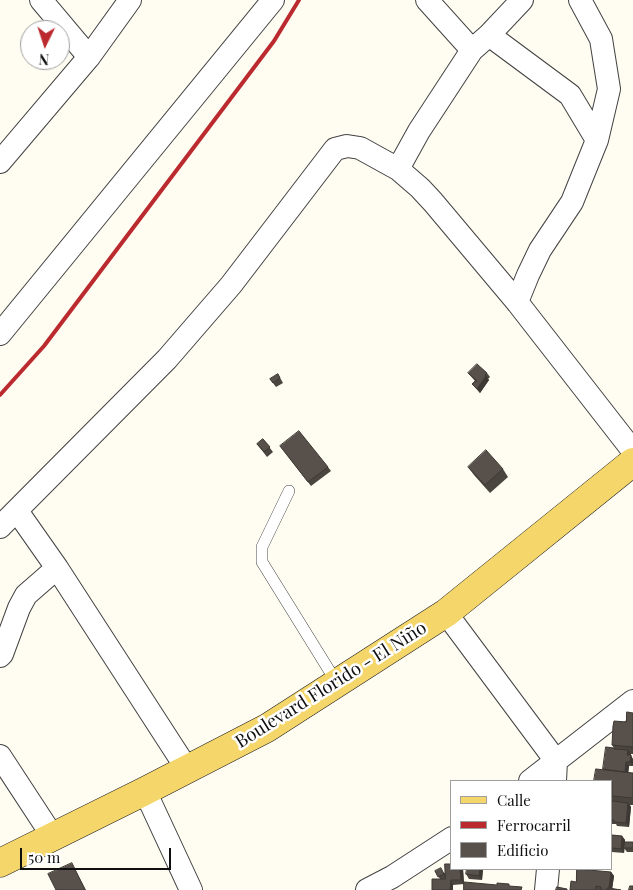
<!DOCTYPE html>
<html>
<head>
<meta charset="utf-8">
<style>
  body { margin:0 }
  #map { position:relative; width:633px; height:890px; overflow:hidden; background:#fffcf1; font-family:"Playfair Display",serif }
  canvas { display:block }
  .legend { position:absolute; left:450px; top:780px; width:162px; height:90px; box-sizing:border-box; background:#fff; border:1px solid #9f9f9f; margin:0; padding:6px 9px; list-style:none; font-size:15px; color:#0f0f0f }
  .legend li { display:flex; align-items:center; gap:10px; height:25px }
  .legend b { width:25px; border:1px solid #9f9f9f }
  .north { position:absolute; left:20px; top:20px; width:50px; height:50px; box-sizing:border-box; background:#fff; border:1px solid #9f9f9f; border-radius:50%; rotate:184deg; font-size:14px; font-weight:700; line-height:20px; text-align:center; color:#0f0f0f }
  .north::after { content:''; display:block; margin:auto; width:18px; height:22px; background:#bb2a2e; clip-path:polygon(50% 0,100% 100%,50% 72%,0 100%) }
  .scale { position:absolute; left:20px; top:848px; width:151px; height:22px; box-sizing:border-box; border:2px solid #0f0f0f; border-top:0; padding-left:6px; font-size:15px; line-height:18px; white-space:nowrap; color:#0f0f0f; -webkit-text-stroke:4px #fff; paint-order:stroke }
</style>
</head>
<body>
<div id="map">
<canvas width="633" height="890"></canvas>
<ul class="legend">
<li><b style="height:6px;background:#f4d66b"></b>Calle</li>
<li><b style="height:6px;background:#bb2a2e"></b>Ferrocarril</li>
<li><b style="height:14px;background:#57504b"></b>Edificio</li>
</ul>
<div class="north">N</div>
<div class="scale">50 m</div>
</div>
<script>
const ctx = document.querySelector('canvas').getContext('2d');
ctx.lineJoin = 'round';
function strokePath(path, color, width, dash) {
  ctx.strokeStyle = color;
  ctx.lineWidth = width;
  ctx.lineCap = dash ? 'butt' : 'round';
  ctx.setLineDash(dash || []);
  ctx.stroke(path);
}
function fillPath(path, color) {
  ctx.fillStyle = color;
  ctx.fill(path, 'evenodd');
}
function write(font, color, halo, rows, align = 'center') {
  ctx.font = font + ' "Playfair Display",serif';
  ctx.lineWidth = 5;
  ctx.setLineDash([]);
  ctx.textBaseline = 'middle';
  ctx.strokeStyle = halo;
  ctx.fillStyle = color;
  for (const [text, x, y, turn = 0] of rows) {
    ctx.save();
    ctx.translate(x, y);
    ctx.rotate((+turn || 0) * Math.PI / 180);
    ctx.textAlign = isNaN(turn) ? turn : align;
    if (halo) ctx.strokeText(text, 0, 0);
    ctx.fillText(text, 0, 0);
    ctx.restore();
  }
}
const lane = new Path2D(`
  M289,491L262,547V562L337,683`);
const street = new Path2D(`
  M41,0L89,57
  M427,0L472,50
  M580,0L601,39L609,89L597,140
  M489,35L570,95L597,140L572,202L540,250L528,275L517,302
  M0,162L89,57L130,0
  M398,169L419,131L472,50L489,35L522,0
  M0,334L273,0
  M17,511L57,568L187,769
  M0,527L167,359L231,285L335,149L347,146L360,148L398,169L420,188L433,202L517,302L633,451
  M446,613L556,761L555,781
  M0,656L2,654L19,608L26,595L57,568
  M0,756L53,837
  M530,781L633,701
  M145,791L191,890
  M367,890L392,877L452,838
  M546,890L548,869`);
const primary = new Path2D(`
  M0,863L145,791L267,728L446,613L633,462`);
strokePath(lane, '#424242', 12);
strokePath(street, '#424242', 24);
strokePath(primary, '#202020', 29);
strokePath(lane, '#fff', 11);
strokePath(street, '#fff', 22);
strokePath(primary, '#f4d66b', 28);
strokePath(new Path2D(`
  M0,395L44,346L274,41L299,0`), '#bb2a2e', 4);
fillPath(new Path2D(`
  M468,373H487L490,377L488,379L489,380L480,393L472,384L475,381Z
  M278,374L283,383L276,387L270,379Z
  M263,439L273,452L267,457L257,444Z
  M280,446L328,467L331,471L311,486Z
  M468,467L503,469L508,477L490,493L474,475Z
  M633,713V754H631V755L633,766H629L628,773H633V805H630L631,807L629,827L617,826L616,824H612V781L603,769L614,748L612,745L626,722Z
  M612,835L622,836L625,840V842H633V852H627L624,848L625,844L624,853L612,852Z
  M452,869H463L464,884L453,885V890H432L440,879L435,871L445,873Z
  M483,869L482,880L469,879L466,874Z
  M611,872L614,876L612,889L621,890H570L576,882Z`), '#4b4540');
fillPath(new Path2D(`
  M486,376L489,380L480,393L477,389Z
  M628,750L631,754L630,759L627,755Z
  M631,755L633,759V766L630,762Z
  M626,762L629,766L628,776L625,772Z
  M628,803L631,807L629,827L626,823Z
  M622,836L625,840L624,853L621,849Z
  M72,863L74,867L86,890H85Z
  M460,869H463L464,884L461,880Z
  M480,869H483L482,880L479,876Z
  M611,872L614,876L612,890L609,888Z
  M451,880L453,885V890H450Z`), '#3d3834');
const building = new Path2D(`
  M477,364L487,373L485,375L486,376L477,389L472,384L475,381H477L468,373Z
  M278,374L280,378L273,383L270,379Z
  M299,431L328,467L308,482L280,446Z
  M263,439L270,447L264,452L257,444Z
  M486,450L503,469L485,485L468,467Z
  M627,712L633,713V749H632V747L612,745L613,726L614,721L626,722Z
  M606,747L614,748V749L628,750L627,755H631L630,762H626L625,772L603,769Z
  M596,769L633,773V798L612,796V781H594Z
  M612,801L628,803L626,823L614,822V820H612Z
  M612,835L622,836L621,849L612,848Z
  M625,842H633V848H624Z
  M72,863L85,890H56L48,874Z
  M445,864H452V869H460L461,880H451L450,890H432V879H445Z
  M441,868L444,874L438,877L435,871Z
  M467,869H480L479,876L466,874Z
  M577,869L611,872L609,888H607V890H601V887L596,886V890H570L571,881L576,882Z
  M464,882L497,885V883L509,884V886L522,887L521,890H464Z
  M630,886H633V890H629Z
  M557,887L567,889V890H556Z
  M609,888L621,890H609Z`);
fillPath(building, '#57504b');
strokePath(building, '#3d3834', 1);
write('18px', '#0f0f0f', '#fff', [
  ["Boulevard Florido - El Niño",331,685,-32]
]);
</script>
</body>
</html>
